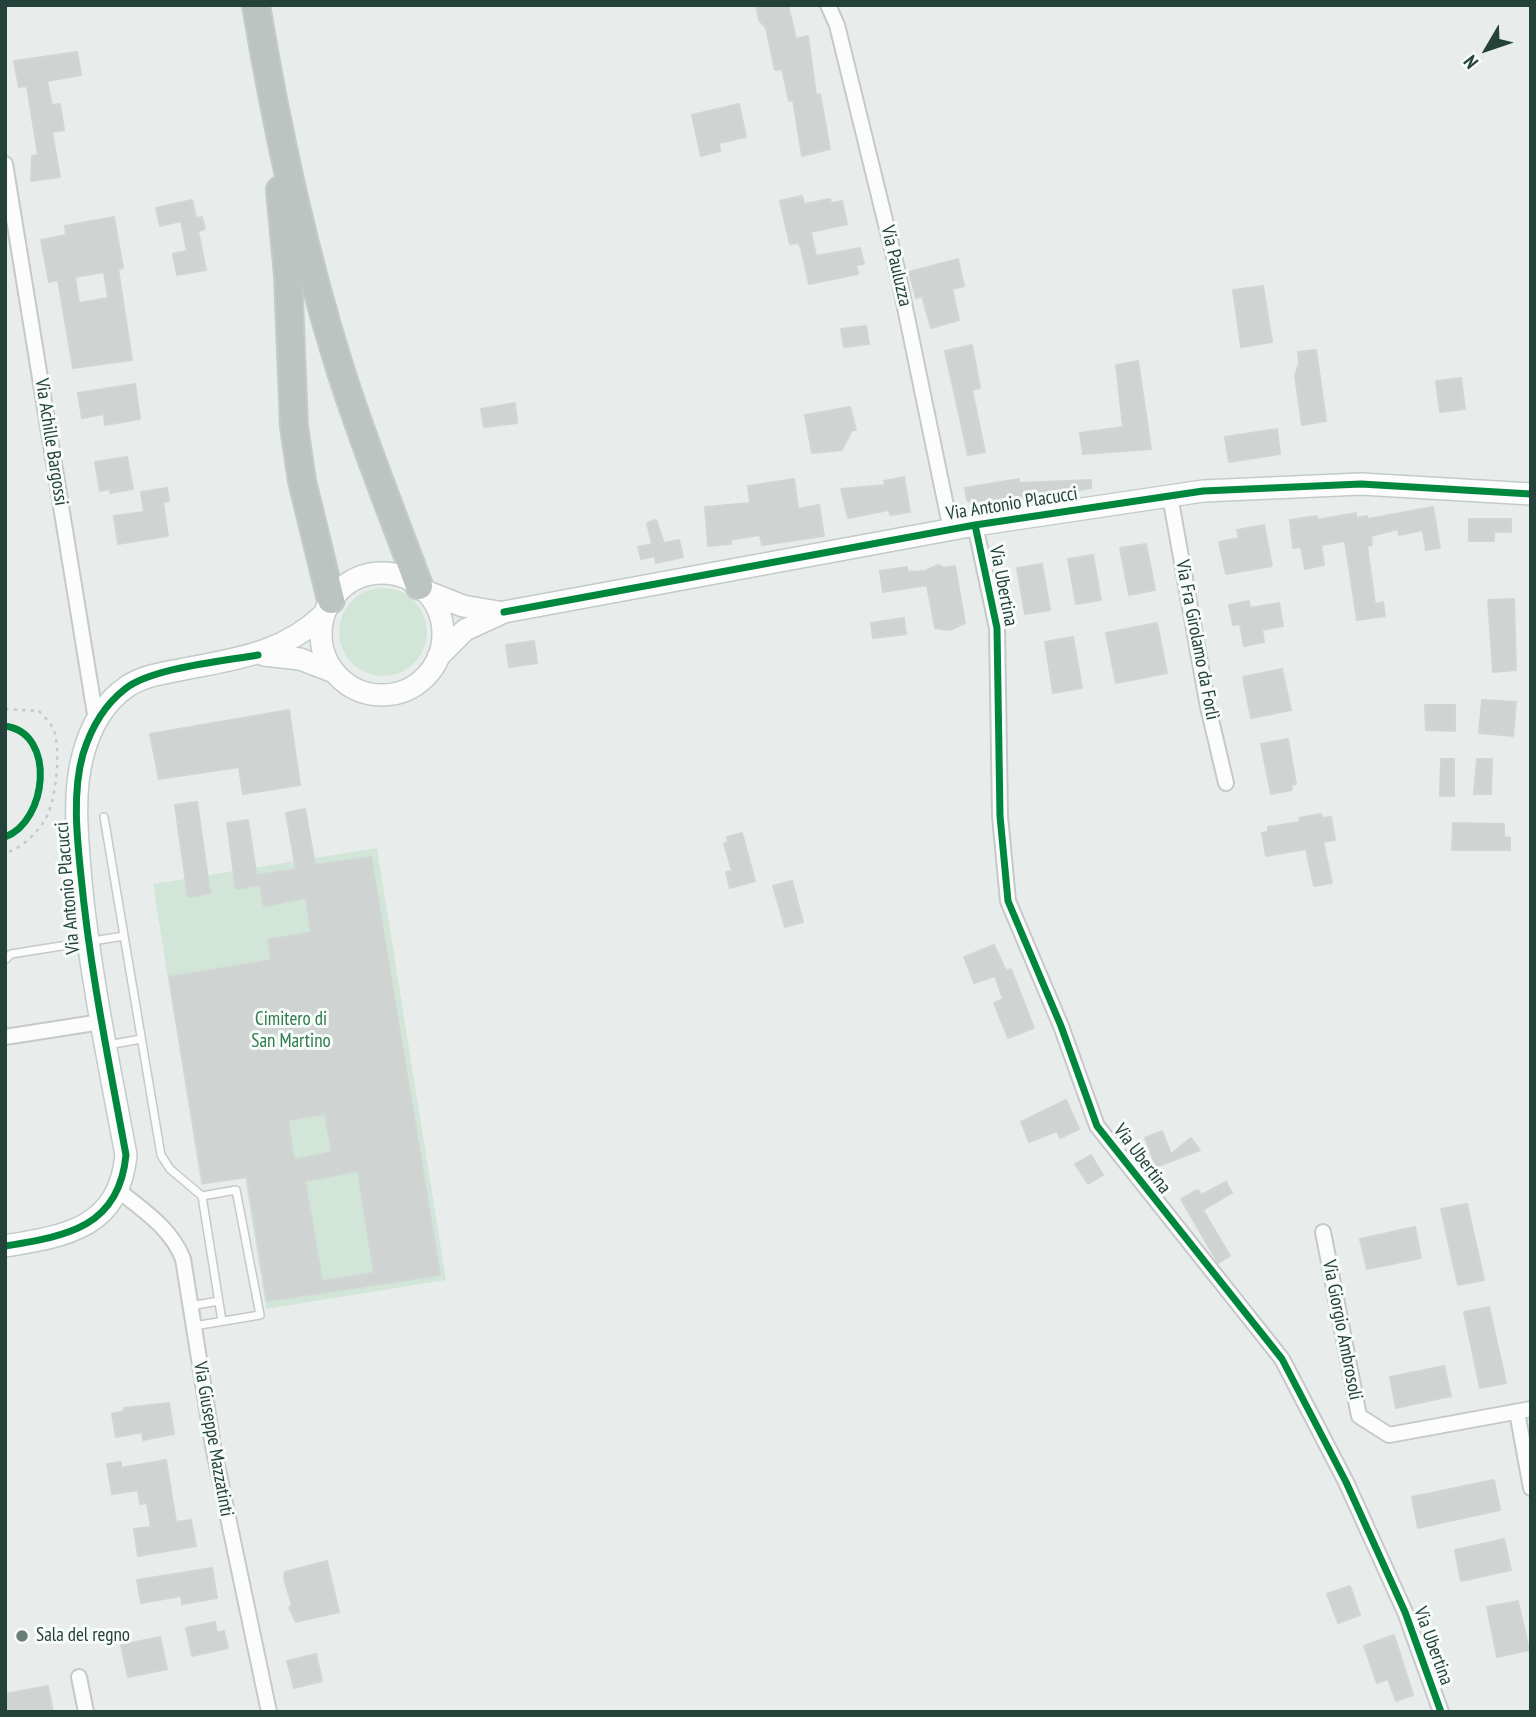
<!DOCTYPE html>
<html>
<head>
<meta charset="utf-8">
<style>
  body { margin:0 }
  #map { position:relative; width:1536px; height:1717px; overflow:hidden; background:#e8edeb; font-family:"PT Sans Narrow",sans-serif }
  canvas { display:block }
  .frame { position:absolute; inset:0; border:7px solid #24423a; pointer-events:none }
  .north { position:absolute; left:1452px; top:14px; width:70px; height:70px; -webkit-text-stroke:5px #f7fbf9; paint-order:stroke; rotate:231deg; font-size:19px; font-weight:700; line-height:28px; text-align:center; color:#24423a }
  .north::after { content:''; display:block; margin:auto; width:24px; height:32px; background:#24423a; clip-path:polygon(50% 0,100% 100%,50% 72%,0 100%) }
</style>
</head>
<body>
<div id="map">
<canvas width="1536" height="1717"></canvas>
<div class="frame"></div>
<div class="north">N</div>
</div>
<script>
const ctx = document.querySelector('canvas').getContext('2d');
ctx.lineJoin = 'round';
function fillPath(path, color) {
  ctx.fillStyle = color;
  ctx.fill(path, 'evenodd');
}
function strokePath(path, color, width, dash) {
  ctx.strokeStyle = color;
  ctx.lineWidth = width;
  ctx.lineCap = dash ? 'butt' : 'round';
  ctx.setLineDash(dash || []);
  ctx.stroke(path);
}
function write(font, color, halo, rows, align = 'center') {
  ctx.font = font + ' "PT Sans Narrow",sans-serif';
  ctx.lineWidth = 6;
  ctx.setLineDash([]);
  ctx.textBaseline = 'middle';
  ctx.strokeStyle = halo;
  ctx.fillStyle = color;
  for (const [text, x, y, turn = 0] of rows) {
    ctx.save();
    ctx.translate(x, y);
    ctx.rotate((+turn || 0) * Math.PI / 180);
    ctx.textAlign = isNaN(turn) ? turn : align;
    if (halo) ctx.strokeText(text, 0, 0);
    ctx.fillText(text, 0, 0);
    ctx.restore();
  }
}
fillPath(new Path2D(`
  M339 632a44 44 0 1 1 88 0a44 44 0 1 1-88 0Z
  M377,848L446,1280L266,1309L245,1178L201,1185L153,884Z`), '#d1e6d8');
const building = new Path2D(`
  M756,5H788L796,39L808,36L816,95L820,94L830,149L802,156L793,100L789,101L782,69L775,70L766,28L759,20Z
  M77,52L81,75L47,81L52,105L60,104L64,130L52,132L60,177L31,181L32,156L38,155L27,86L19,87L14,61Z
  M739,104L746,137L719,143L720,151L701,156L692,115Z
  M802,196L804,204L830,199L831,203L842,201L847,224L811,232L816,256L860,248L864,264L856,265L858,274L809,284L801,248L798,243L790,244L780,201Z
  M192,200L196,218L202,217L205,229L198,231L206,270L177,275L173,254L187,251L181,221L160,226L156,208Z
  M114,217L123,268L118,269L132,360L73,368L58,280L49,282L41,240L66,235L65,226ZM104,272L108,298L79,303L75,277Z
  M958,259L964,286L952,289L959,320L931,328L922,296L916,298L909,272Z
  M1263,286L1272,342L1241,347L1233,290Z
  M866,326L869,344L844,347L841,329Z
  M972,345L980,388L972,390L985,452L968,455L945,351Z
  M1316,350L1326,421L1302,425L1295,376L1299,363L1298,352Z
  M1138,361L1151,449L1083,454L1080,433L1123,427L1116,365Z
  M1461,378L1465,409L1440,412L1436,381Z
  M135,384L140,419L105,425L104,414L82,418L78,393Z
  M515,403L517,423L484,427L481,409Z
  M850,407L856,430H852L842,450L812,453L805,415Z
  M1277,429L1280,454L1229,462L1225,437Z
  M127,457L133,489L110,493V489L100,491L95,462Z
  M904,477L910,512L890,515L889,510L848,518L841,489L885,485L884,481Z
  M794,479L798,509L819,505L824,536L762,545L760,535L730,540L731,544L708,546L705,507L750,503L748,486Z
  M1019,479V483L1091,480V488L980,509L967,500L965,488Z
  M167,488L169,501L163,502L168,536L118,544L114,516L144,512L141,492Z
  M1433,507L1440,548L1426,550L1423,530L1399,535L1398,529L1371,536L1372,545L1367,546L1375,604L1383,602L1385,616L1357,620L1345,541L1321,545L1324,565L1305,569L1301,547L1293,548L1290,520L1317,516V520L1356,513V518L1367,516L1368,519Z
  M1469,519H1511V532H1494V541H1469Z
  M656,520L664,543L679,540L683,557L656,563L655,556L641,559L638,547L652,544L647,523Z
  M1264,525L1272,566L1226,574L1219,542L1239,538L1237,530Z
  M1146,544L1155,590L1129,595L1120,548Z
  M1093,555L1101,600L1076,604L1068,559Z
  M1042,564L1050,610L1025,614L1017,568Z
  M938,565L944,568L955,566L965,623L950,630L935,628L927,585L883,592L880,571L907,567L908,572L925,571Z
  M1514,599L1516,670L1493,672L1488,600Z
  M1249,601L1250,608L1279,603L1283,626L1262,630L1264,642L1244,646L1240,624L1233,625L1229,605Z
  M904,618L906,634L873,638L871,623Z
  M1157,623L1167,673L1116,683L1106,633Z
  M1073,637L1082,688L1053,693L1045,642Z
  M534,641L537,663L509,667L506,645Z
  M1282,669L1291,710L1251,718L1243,677Z
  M1482,700L1516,702L1513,736L1479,733Z
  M1425,705H1455V731L1426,730Z
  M289,710L300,785L243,794L239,767L159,779L150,734Z
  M1288,739L1296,784L1291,785L1292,790L1271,794L1261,744Z
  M1441,759H1454V796H1440Z
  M1477,759H1492L1491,794H1474Z
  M197,802L210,893L188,897L175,805Z
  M305,809L315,865L371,857L440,1275L267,1301L247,1177L203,1183L169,977L272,960L268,940L311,932L306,898L264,906L258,875L296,869L286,813ZM325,1114L332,1152L294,1160L288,1120ZM358,1171L374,1273L322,1281L305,1181Z
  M1321,814L1322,818L1331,817L1335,840L1323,842L1332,883L1314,886L1306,849L1266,856L1262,833L1268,832V827L1300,822L1299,818Z
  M248,820L258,885L236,889L227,823Z
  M1453,823L1504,824V837L1510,838V850H1452Z
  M742,833L755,881L730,888L726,872L732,871L724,844L728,842L727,837Z
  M792,881L803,922L785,927L773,886Z
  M994,945L1006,971L1011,969L1034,1028L1008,1038L994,1003L1003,999L995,976L974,983L964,957Z
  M1066,1100L1079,1129L1060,1138L1057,1131L1029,1142L1021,1122Z
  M1162,1131L1171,1154L1191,1138L1200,1150L1156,1167L1145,1138Z
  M1091,1155L1103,1175L1088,1184L1075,1164Z
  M1226,1182L1232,1193L1203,1210L1230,1256L1218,1263L1181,1199L1198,1190L1201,1195Z
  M1467,1204L1484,1280L1458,1285L1441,1209Z
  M1415,1227L1421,1258L1367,1269L1360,1239Z
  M1489,1307L1506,1383L1480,1388L1464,1312Z
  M1444,1366L1451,1396L1396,1408L1390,1377Z
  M169,1403L174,1434L143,1440L142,1432L116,1437L112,1414L125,1411L124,1408Z
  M166,1460L176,1522L191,1520L196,1546L138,1556L134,1529L151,1527L147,1503L140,1504L138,1490L112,1494L107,1464L121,1462V1468Z
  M1494,1480L1500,1510L1418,1528L1412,1497Z
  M1504,1539L1511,1570L1461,1581L1455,1550Z
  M327,1561L339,1612L296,1622L289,1608L292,1605L284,1579L285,1572Z
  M212,1568L217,1598L182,1604L181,1596L141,1603L137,1580Z
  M1350,1586L1360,1615L1338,1623L1327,1594Z
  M1518,1601L1529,1650L1497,1657L1487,1607Z
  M215,1622L217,1633L224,1631L228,1648L192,1656L186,1628Z
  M1394,1635L1413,1695L1396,1701L1388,1679L1377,1683L1364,1646Z
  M160,1637L167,1669L128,1677L121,1645Z
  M316,1654L322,1681L294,1688L287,1661Z
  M48,1686L53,1712H5V1694Z`);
fillPath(building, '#cfd4d2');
strokePath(building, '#d1d6d4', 2);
const lane = new Path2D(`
  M104,817L161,1155L170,1169L202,1196L222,1321
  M5,960L11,954L124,936
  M108,1045L141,1039
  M190,1306L219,1301
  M194,1326L260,1315L236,1190L202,1196`);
const street = new Path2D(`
  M828,5L837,25L897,269L951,530
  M5,164L96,720
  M1170,496L1208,707L1226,783
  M975,525L997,628L1000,816L1008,901L1061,1026L1097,1126L1282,1359L1346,1482L1405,1612L1441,1712
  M5,1037L101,1022
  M118,1190C144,1211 171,1228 183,1259L213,1446L269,1712
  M1323,1232L1359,1416L1389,1435L1531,1409
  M1517,1412L1531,1488
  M79,1677L86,1712`);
const secondary = new Path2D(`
  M321 634a61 61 0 1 1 122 0a61 61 0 1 1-122 0Z
  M425,591L463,606L498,612
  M264,655L300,659L334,672
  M438,657L465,630L504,612L975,525L1203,491L1361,484L1531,494
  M5,1246C66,1236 119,1228 126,1155C109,1064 90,974 81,882C78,842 72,795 83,755C90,728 104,702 128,686C145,675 165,673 184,669C236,659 284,653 324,614`);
const highway = new Path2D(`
  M256,5C276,125 302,246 338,362C361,437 392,512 419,586
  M280,190L288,275L294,427L302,481L331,600`);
strokePath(lane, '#c5cac8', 10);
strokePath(street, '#c5cac8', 18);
strokePath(secondary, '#c3cbc8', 24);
strokePath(highway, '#c3ccc9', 30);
strokePath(new Path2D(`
  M5,709L39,711C43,716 50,722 53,728C62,747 56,806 43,823C34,836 20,849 5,853`), '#c3ccca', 2.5, [3.5, 5]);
strokePath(lane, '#fcfcfc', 7);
strokePath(street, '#fcfcfc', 14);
strokePath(secondary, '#fcfcfc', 21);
strokePath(highway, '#bcc4c2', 26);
strokePath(new Path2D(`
  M975,525L997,628L1000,816L1008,901L1061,1026L1097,1126L1282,1359L1346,1482L1405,1612L1441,1712
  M504,612L975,525L1203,491L1361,484L1531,494
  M5,726C57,733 47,822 5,837
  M5,1246C66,1236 119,1228 126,1155C109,1062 90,970 81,876C77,838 72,792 83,754C91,728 103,706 125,689C151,668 224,661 258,655`), '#00873e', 7);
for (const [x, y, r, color] of [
  [22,1636,7,"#697e78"]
]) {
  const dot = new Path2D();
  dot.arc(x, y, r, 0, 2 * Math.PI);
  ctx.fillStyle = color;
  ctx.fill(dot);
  strokePath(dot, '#f7fbf9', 2.5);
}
write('19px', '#24423a', '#f7fbf9', [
  ["Via Pauluzza",896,266,77],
  ["Via Achille Bargossi",51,442,81],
  ["Via Antonio Placucci",1012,504,-9],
  ["Via Ubertina",1003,586,79],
  ["Via Fra Girolamo da Forlì",1197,640,79],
  ["Via Antonio Placucci",68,888,-95],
  ["Via Ubertina",1142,1159,53],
  ["Via Giorgio Ambrosoli",1342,1330,79],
  ["Via Giuseppe Mazzatinti",213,1439,80],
  ["Via Ubertina",1433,1646,70]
]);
write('19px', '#2d7a4b', '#f7fbf9', [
  ["Cimitero di",291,1020],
  ["San Martino",291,1042]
]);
write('19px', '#24423a', '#f7fbf9', [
  ["Sala del regno",36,1636]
], 'left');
</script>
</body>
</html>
